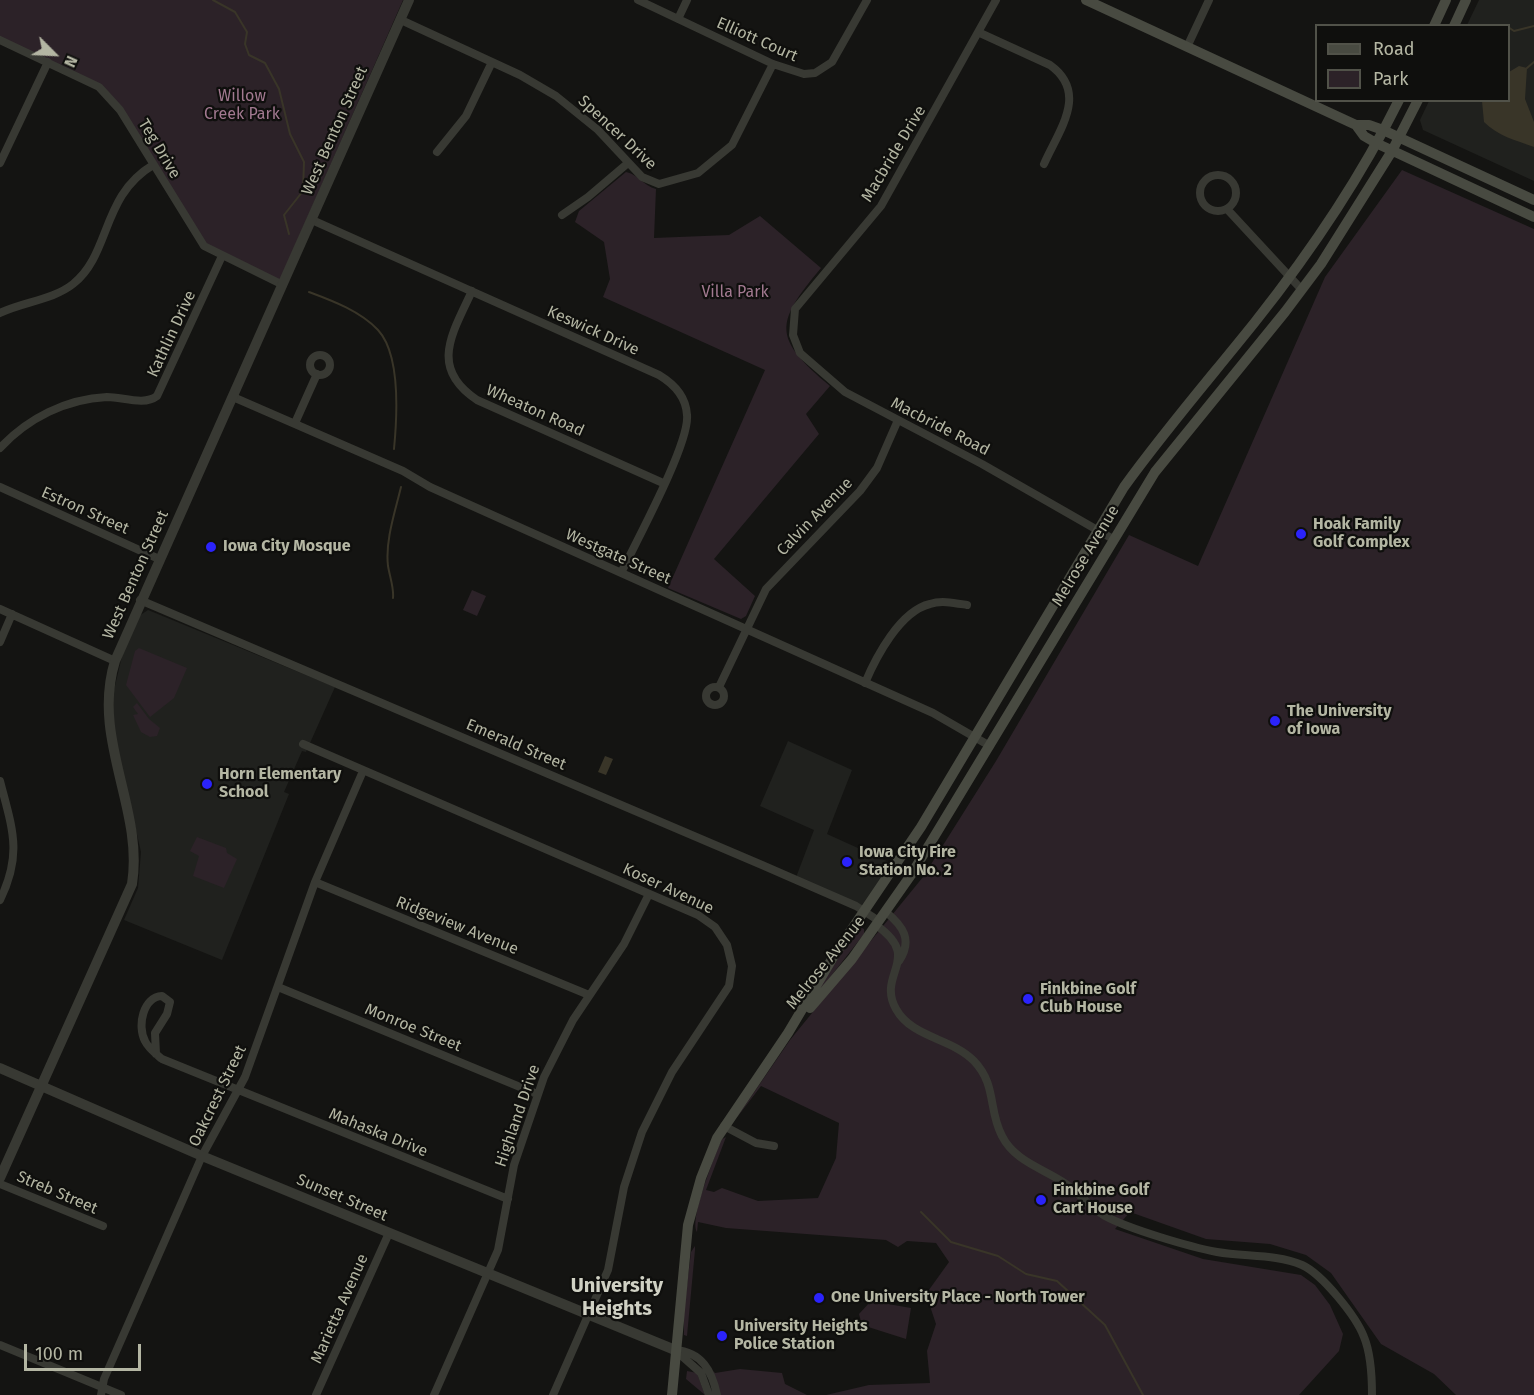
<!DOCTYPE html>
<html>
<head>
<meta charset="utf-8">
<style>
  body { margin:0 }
  #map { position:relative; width:1534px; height:1395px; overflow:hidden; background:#141412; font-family:"Fira Sans",sans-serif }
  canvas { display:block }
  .legend { position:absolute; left:1315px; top:24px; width:195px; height:78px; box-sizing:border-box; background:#0f0f0d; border:2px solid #515249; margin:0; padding:8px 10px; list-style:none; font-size:18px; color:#b4b6a3 }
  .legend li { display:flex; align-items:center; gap:12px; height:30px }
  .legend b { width:30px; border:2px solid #515249 }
  .north { position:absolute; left:24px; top:24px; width:60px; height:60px; -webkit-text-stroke:4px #0f0f0d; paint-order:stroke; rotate:114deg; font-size:16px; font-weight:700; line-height:24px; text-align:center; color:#b4b6a3 }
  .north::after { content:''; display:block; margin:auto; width:21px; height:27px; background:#b4b6a3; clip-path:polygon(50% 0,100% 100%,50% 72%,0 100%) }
  .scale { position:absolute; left:24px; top:1344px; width:117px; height:27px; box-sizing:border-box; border:3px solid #b4b6a3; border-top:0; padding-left:8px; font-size:18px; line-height:21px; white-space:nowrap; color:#b4b6a3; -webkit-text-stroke:4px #0f0f0d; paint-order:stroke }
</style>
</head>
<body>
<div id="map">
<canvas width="1534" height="1395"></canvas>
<ul class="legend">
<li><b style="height:8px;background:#484a41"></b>Road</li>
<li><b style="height:16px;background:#2c2228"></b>Park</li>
</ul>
<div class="north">N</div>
<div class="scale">100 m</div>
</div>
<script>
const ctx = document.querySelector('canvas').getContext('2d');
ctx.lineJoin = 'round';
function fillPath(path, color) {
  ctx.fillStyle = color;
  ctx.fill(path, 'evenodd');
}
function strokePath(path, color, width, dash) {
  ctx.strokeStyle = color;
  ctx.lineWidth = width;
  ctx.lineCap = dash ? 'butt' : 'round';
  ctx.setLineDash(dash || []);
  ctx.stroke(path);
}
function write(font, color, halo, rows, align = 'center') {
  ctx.font = font + ' "Fira Sans",sans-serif';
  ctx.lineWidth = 4.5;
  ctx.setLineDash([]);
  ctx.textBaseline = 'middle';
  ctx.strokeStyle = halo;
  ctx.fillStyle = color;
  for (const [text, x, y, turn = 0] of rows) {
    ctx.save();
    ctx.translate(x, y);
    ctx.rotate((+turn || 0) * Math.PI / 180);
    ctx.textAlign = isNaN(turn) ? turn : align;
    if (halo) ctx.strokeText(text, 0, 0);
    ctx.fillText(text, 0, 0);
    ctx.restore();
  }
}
fillPath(new Path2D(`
  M1479,0H1534V181L1423,130L1420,120L1429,101L1508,100V26L1467,25Z
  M148,610L335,687L306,752L302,751L284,792L289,794L222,960L124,920L138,888L141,852L119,756L113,722L114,690L123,652L139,616Z
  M788,741L852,770L827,834L891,863L860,908L795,880L814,830L760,806Z`), '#20211e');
fillPath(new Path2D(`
  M0,0H403L279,282L209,250L106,92L0,40Z
  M1402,170L1534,229V1395H1456L1434,1374L1381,1344L1331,1273L1306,1255L1270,1244L1206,1239L1130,1212L1115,1229L1203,1259L1301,1275L1315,1285L1330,1305L1343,1334L1339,1351L1299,1395H826L869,1385L930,1383L927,1351L936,1324L926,1294L949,1262L936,1243L907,1241L898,1247L886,1240L726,1228L698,1222L697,1232C689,1218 715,1157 721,1140L726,1137L706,1190L714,1192L722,1188L758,1201L818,1198L836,1158L839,1123L761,1086L735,1120L790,1040L923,877L996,761L1129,535L1198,566L1325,277Z
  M626,172C636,173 644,186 656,189L654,238L729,235L760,216L821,268C774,324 773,338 830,386L806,414L819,434L714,559L755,596L746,616L741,619L668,588L765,370L603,297L610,279L604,242L575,222L579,211Z
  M472,590L486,596L477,616L463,610Z
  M139,648L187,668L174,698L150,717L126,685L135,651Z
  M137,703L149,719L160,728L157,736L150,737L141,732L133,715L138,714L133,707Z
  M197,837L226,848L227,853L237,859L224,888L193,876L199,856L190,851Z
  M859,927L864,929V934L820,990L818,989Z
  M695,1246V1250L687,1336L684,1335V1310L691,1252Z
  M871,1301L911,1308L906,1339L862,1325L859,1314Z
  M740,1369L782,1373L785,1384L807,1395H719L713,1371L715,1373Z
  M687,1371L697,1373L705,1395L686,1379Z`), '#2c2228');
fillPath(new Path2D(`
  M1519,66L1527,68L1525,99L1534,122V147C1515,140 1498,136 1484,122L1482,101L1508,100L1509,72Z
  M605,756L613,759L606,775L598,772Z`), '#393528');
strokePath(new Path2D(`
  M213,0L235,12L247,32L245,44L249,55L265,63L279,89L290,134L304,162L303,191L284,215L289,234
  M1505,25L1506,26
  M1508,27L1514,31L1534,26
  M1527,68L1534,62
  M309,292C333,301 360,311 378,330C401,355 397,418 394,449
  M393,598C394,587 390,578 388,566C385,541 395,512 401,487
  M921,1212L951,1242L998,1256L1026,1274L1057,1281L1105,1325L1143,1395`), '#393528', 2);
strokePath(new Path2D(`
  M638,0L773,64L804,74L815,73L832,62L867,0
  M996,0L881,206L795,309L793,335L800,353L845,392L982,464L1113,539
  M678,19L687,0
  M401,20L520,75L556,96L598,130L642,177L659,184L698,173L732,145L773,64
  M980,33L1050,65C1089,93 1059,130 1044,164
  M0,40L99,87L120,110L204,246L283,285
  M1187,47L1209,0
  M437,152L466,116L492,62
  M0,163L48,62
  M1200 193a18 18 0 1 1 36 0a18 18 0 1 1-36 0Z
  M1227,209L1302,290
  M562,215L588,197L628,163
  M312,220L659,375C674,384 686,396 687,415C690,443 636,542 621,573
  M472,291C452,334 429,368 477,400L663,483
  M0,313C22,302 53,300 73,284C111,254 101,196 153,165
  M310 365a10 10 0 1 1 20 0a10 10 0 1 1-20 0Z
  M233,397L403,471L430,487L933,713L990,746
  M295,423L317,374
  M0,448C28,418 66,399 107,397C123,397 144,406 157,396L222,256
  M0,487L159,559
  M140,600L762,865L856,906L879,921
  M0,609L115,661
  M0,642L12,614
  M865,683C876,657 900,611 930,604C941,600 955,603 967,605
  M706 696a9 9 0 1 1 18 0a9 9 0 1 1-18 0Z
  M719,687L766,589L860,491L877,468L898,420
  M303,744L698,915L715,927L727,945L732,966L729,986L672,1072L642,1132L624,1187L608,1270L553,1395
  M0,781C12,828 23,853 0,900
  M315,882L589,995
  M886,912C903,926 913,940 899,961
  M876,925C924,959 876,973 896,1009C912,1038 952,1038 974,1061C997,1085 988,1110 1002,1136C1015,1162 1045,1169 1066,1184C1080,1194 1090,1207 1105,1216C1129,1229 1190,1247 1217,1252C1245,1257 1276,1254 1302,1265C1322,1274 1356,1316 1364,1337C1371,1354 1372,1377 1372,1395
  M278,987L537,1094
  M156,1054L155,1033L167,1014L170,1002L162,996C143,997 137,1026 145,1041C148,1048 156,1054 162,1059L508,1199
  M724,1126L756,1143L774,1146
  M0,1184L103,1226
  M0,1345L121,1395
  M675,1350C702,1352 712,1371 717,1395
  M675,1350L701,1373L709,1395
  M101,1395L104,1379L202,1156L245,1077L315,882L363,771
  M316,1395L389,1233
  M434,1395L498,1250L514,1165L544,1077L573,1020L624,944L649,894`), '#383933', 8);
strokePath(new Path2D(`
  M0,1068L202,1156L675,1350
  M0,1178L132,884C144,809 91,739 115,661L409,0`), '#383933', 10);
strokePath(new Path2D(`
  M1086,0L1356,125L1364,136L1376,143L1534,217
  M1434,26L1446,0
  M1454,26L1466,0
  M1356,125H1369L1383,130L1534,200
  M810,1008L852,959L911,875L1155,472L1285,312L1321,264L1392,151L1418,100
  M672,1395L688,1225L701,1178L717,1138L788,1033L835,954L921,827L1124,487C1165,430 1211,377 1255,322C1309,254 1360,179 1399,100`), '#484a41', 10);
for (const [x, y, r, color] of [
  [1301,534,6,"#2b23fb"],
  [211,547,6,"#2b23fb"],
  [1275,721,6,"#2b23fb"],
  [207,784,6,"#2b23fb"],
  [847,862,6,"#2b23fb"],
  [1028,999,6,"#2b23fb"],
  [1041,1200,6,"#2b23fb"],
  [819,1298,6,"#2b23fb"],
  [722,1336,6,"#2b23fb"]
]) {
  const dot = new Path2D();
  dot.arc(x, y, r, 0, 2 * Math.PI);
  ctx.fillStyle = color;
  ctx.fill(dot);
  strokePath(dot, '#0f0f0d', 2);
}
write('16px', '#b4b6a3', '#0f0f0d', [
  ["Elliott Court",757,40,24],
  ["West Benton Street",335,131,-66],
  ["Spencer Drive",617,133,43],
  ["Teg Drive",159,149,59],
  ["Macbride Drive",894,154,-59],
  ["Keswick Drive",593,331,24],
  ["Kathlin Drive",172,334,-65],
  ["Wheaton Road",535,411,24],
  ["Macbride Road",940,427,27],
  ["Estron Street",85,511,24],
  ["Calvin Avenue",815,517,-46],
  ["Melrose Avenue",1086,556,-59],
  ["Westgate Street",618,557,24],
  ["West Benton Street",136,575,-66],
  ["Emerald Street",516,745,23],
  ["Koser Avenue",668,889,25],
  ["Ridgeview Avenue",457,926,22],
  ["Melrose Avenue",826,963,-51],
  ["Monroe Street",413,1028,22],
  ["Oakcrest Street",218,1096,-64],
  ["Highland Drive",518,1116,-71],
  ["Mahaska Drive",378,1133,22],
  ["Streb Street",57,1193,23],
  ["Sunset Street",342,1198,23],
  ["Marietta Avenue",340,1309,-66]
]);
write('16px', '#a27990', '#0f0f0d', [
  ["Willow",242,97],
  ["Creek Park",242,115],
  ["Villa Park",735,293]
]);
write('bold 16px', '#b4b6a3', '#0f0f0d', [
  ["Hoak Family",1313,525],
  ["Golf Complex",1313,543],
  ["Iowa City Mosque",223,547],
  ["The University",1287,712],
  ["of Iowa",1287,730],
  ["Horn Elementary",219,775],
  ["School",219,793],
  ["Iowa City Fire",859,853],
  ["Station No. 2",859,871],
  ["Finkbine Golf",1040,990],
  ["Club House",1040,1008],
  ["Finkbine Golf",1053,1191],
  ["Cart House",1053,1209],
  ["One University Place - North Tower",831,1298],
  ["University Heights",734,1327],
  ["Police Station",734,1345]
], 'left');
write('bold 20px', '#d0d1c4', '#0f0f0d', [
  ["University",617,1286],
  ["Heights",617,1309]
]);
</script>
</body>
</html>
